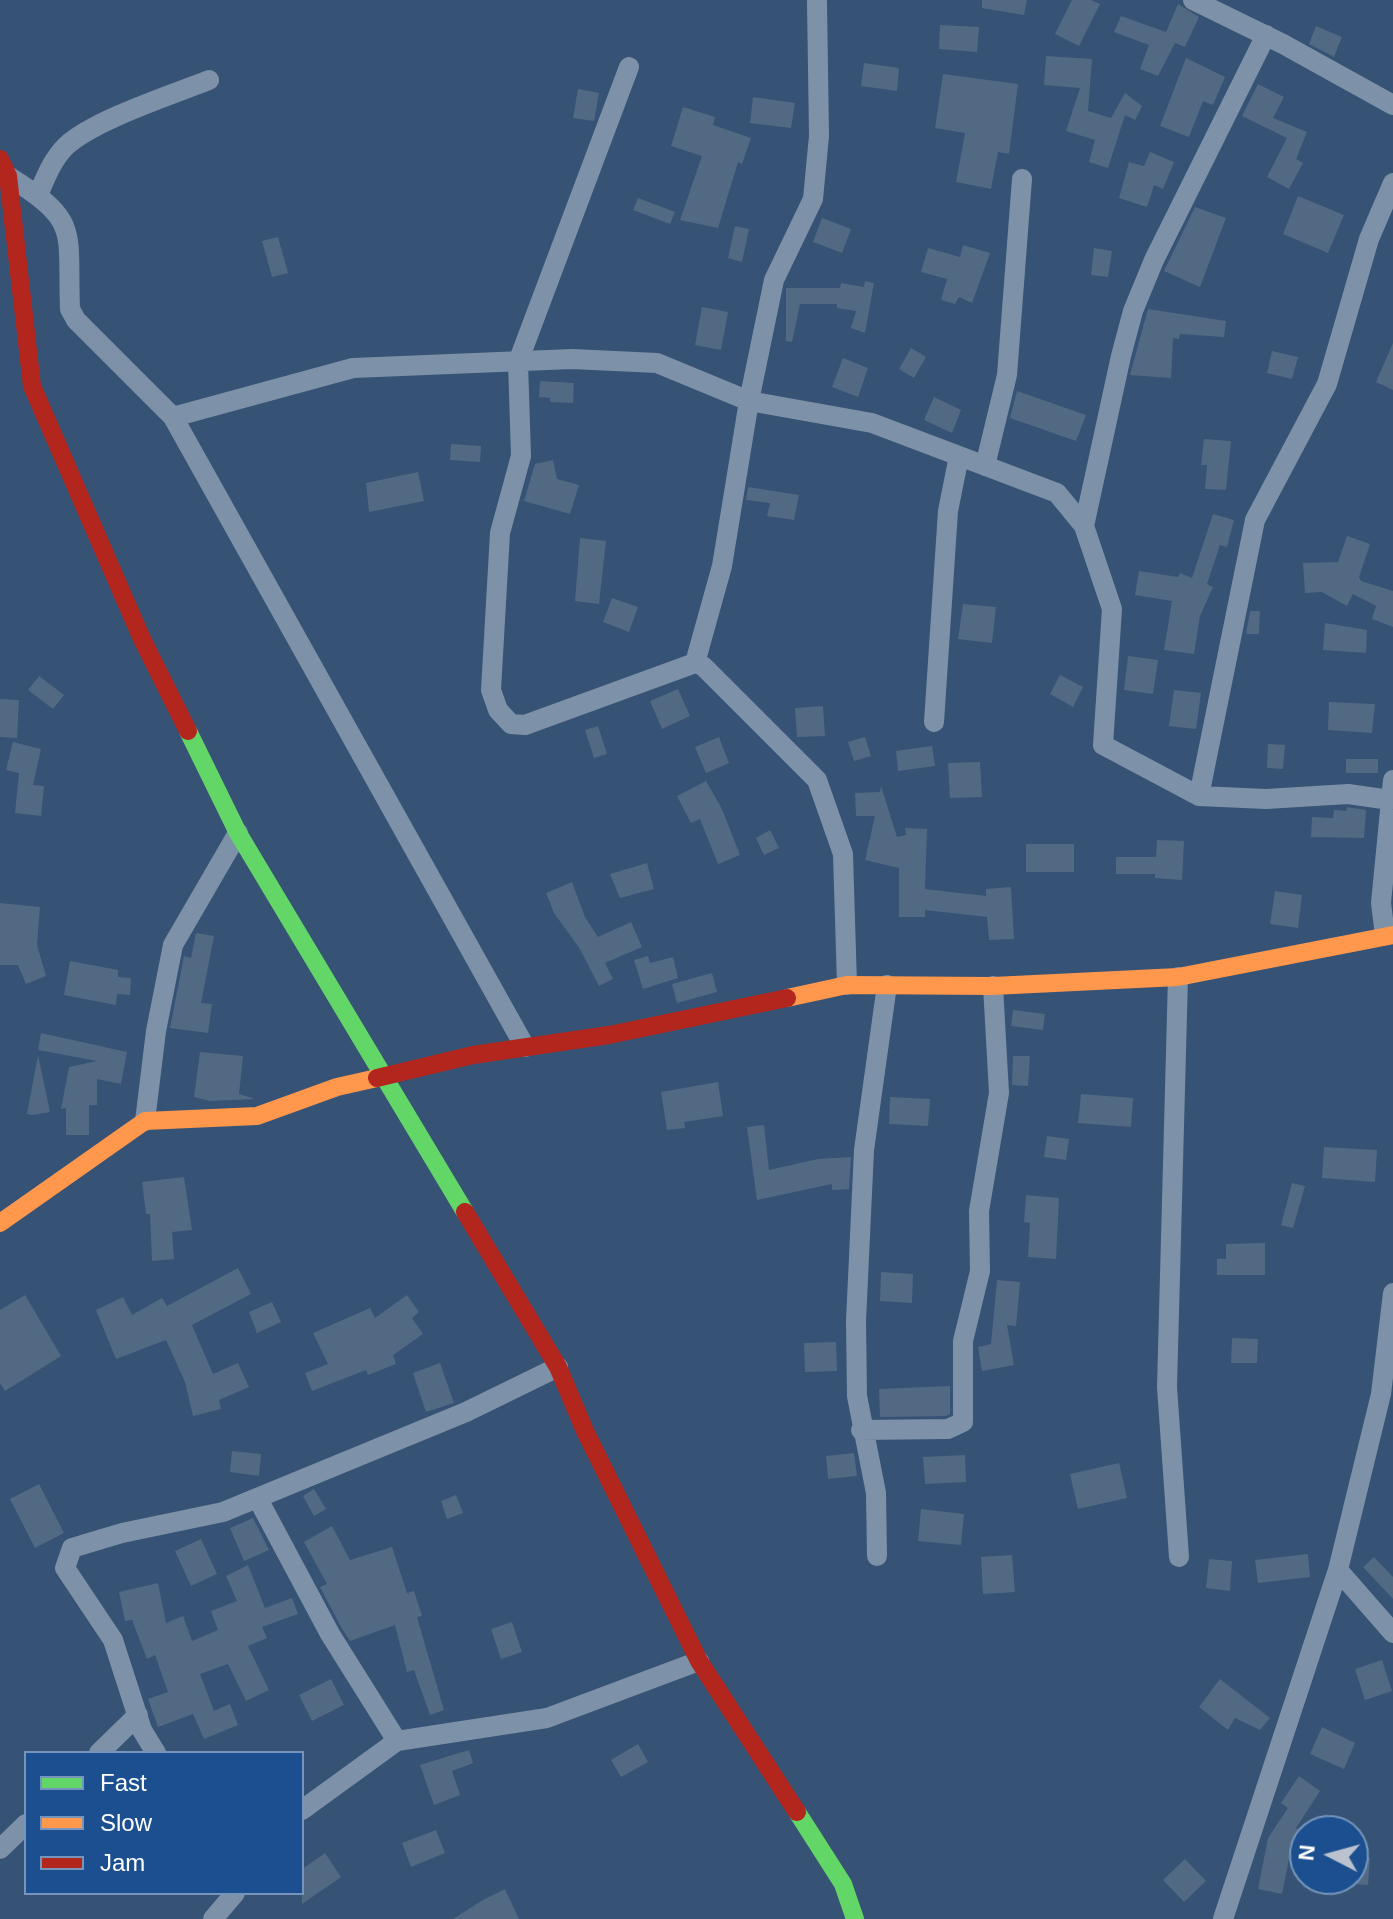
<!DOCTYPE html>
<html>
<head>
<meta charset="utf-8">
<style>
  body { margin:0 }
  #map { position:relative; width:1393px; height:1919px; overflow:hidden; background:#365274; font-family:Helvetica,sans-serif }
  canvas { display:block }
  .legend { position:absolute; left:24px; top:1751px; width:280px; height:144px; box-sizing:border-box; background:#1b4f8f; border:2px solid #7695bc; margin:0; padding:10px 14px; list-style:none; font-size:24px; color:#fff }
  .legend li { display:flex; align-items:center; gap:16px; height:40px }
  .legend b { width:40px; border:2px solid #7695bc }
  .north { position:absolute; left:1289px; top:1815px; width:80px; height:80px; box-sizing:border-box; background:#1b4f8f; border:2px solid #7695bc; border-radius:50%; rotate:276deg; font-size:22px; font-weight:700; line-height:32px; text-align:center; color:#fff }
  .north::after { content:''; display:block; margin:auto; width:28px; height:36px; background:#b9c2ce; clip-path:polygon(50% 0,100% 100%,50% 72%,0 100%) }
</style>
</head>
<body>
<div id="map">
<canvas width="1393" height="1919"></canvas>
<ul class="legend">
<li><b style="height:10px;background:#63d668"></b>Fast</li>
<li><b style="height:10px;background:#ff974d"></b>Slow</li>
<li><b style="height:10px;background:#b3261e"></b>Jam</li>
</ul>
<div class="north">N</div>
</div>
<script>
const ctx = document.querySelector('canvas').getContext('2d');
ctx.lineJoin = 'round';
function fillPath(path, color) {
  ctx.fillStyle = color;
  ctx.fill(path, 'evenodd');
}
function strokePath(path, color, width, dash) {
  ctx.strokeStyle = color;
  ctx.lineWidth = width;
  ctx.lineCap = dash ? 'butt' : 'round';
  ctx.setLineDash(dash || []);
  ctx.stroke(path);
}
fillPath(new Path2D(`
  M982,0H1027L1024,15L982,8Z
  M1072,0H1091L1100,4L1079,46L1055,34Z
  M1178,4L1199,17L1185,47L1175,43L1158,76L1140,69L1149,45L1114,32L1121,16L1166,32Z
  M940,25L979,27L977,52L939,49Z
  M1316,26L1342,37L1334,57L1309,44Z
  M1046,56L1092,59L1088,111L1111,118L1125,93L1142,106L1135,120L1125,115L1108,168L1089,162L1095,140L1066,131L1080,88L1044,85Z
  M1186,58L1225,77L1213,105L1203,101L1189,137L1160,126Z
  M864,63L899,68L897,91L861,86Z
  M943,74L1018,84L1009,154L998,152L991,189L956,182L965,133L935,128Z
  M1258,84L1284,97L1273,118L1307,132L1296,159L1303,163L1289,189L1267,177L1287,138L1242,116Z
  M578,89L599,93L594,121L573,118Z
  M753,97L795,103L791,128L750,123Z
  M683,107L715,117L713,125L751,138L742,164L738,162L718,228L680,220L702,156L671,146Z
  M1150,152L1174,162L1163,189L1154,185L1147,207L1119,198L1129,162L1144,166Z
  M1298,196L1344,215L1328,253L1283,234Z
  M638,198L675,212L670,224L633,210Z
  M1195,207L1226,218L1200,287L1164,271Z
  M822,218L851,229L842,253L813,242Z
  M735,226L749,229L742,262L728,258Z
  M278,237L288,273L272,277L262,241Z
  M963,245L990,253L972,303L959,297L955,304L941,300L947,279L921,272L928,248L960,257Z
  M1094,248L1112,251L1108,277L1091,275Z
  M865,281L874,283L865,333L851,328L856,311L837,308V304H800L792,342L786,341V288H840L841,283L864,287Z
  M702,307L728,312L721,350L695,345Z
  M1148,309L1226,321L1224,337L1180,334L1179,339L1173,338L1171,378L1130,375Z
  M1393,343V390L1376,382Z
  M911,348L926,357L914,378L899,369Z
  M1272,351L1298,357L1292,379L1267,373Z
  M843,358L868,368L858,397L832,387Z
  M540,381L574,383L573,403L550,402V398L539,397Z
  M1017,391L1086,415L1076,441L1010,418Z
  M934,397L961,410L952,433L924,420Z
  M1204,439L1231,441L1226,490L1205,489L1207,465H1201Z
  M451,444L481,446L480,462L450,460Z
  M553,460L557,479L579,485L570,514L524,501L535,464Z
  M418,472L424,501L369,512L366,483Z
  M748,487L799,495L794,520L767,516L770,503L746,500Z
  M1213,514L1234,520L1227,547L1220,545L1207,584L1213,587L1200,616L1194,654L1164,650L1172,601L1135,595L1139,571L1178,577L1180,573L1192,578Z
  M1347,536L1370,544L1359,577L1361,581L1393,591V627L1372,619L1376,606L1353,594L1347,606L1322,592L1305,593L1303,563L1338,562Z
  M580,538L606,541L599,604L575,601Z
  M612,598L638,607L629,632L603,622Z
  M963,604L996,607L992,643L958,639Z
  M1250,611H1260L1259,634H1246Z
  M1325,623L1367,630L1366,653L1323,650Z
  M1128,656L1158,660L1153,694L1124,690Z
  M1060,675L1083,687L1073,707L1050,694Z
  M39,676L64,695L53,709L28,690Z
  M678,689L690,716L662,729L650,701Z
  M1174,690L1201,693L1196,729L1169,726Z
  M0,699L19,700L17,738L0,737Z
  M1329,702L1375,704L1372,733L1328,730Z
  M823,706L825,736L797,737L795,708Z
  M598,726L607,754L594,758L585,730Z
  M719,737L729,763L706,773L695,747Z
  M865,737L871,756L854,761L848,742Z
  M13,742L41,749L33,785L44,786L41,816L15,813L19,773L6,770Z
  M1268,744L1285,745L1283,769L1267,768Z
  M932,746L935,766L898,771L896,751Z
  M1346,759H1378V773H1346Z
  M980,762L982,797L950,798L948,763Z
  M706,781L722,809L740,855L718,864L700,819L691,823L677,796Z
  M881,786L897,837L906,835L905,828L927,829L925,889L986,896V889L1011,887L1014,939L989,940L987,917L925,910V917H899V868L865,860L875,816H856L855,793L880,792Z
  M1347,807L1366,810L1364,838L1311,837L1312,817L1333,818L1334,810L1346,811Z
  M770,830L779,848L764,855L756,838Z
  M1157,840L1184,841L1182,880L1155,878V874H1116V857H1156Z
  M1026,844H1074V872H1026Z
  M647,863L654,889L620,898L610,874Z
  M572,882L585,917L598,937L631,922L642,947L605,963L613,979L599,986L580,949L554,913L546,893Z
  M1275,891L1302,895L1298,928L1270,924Z
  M0,903L40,907L37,945L46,976L26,984L18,965H0Z
  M196,933L214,936L201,1003L212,1004L208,1033L170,1028L184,956L191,958Z
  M648,956L650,963L673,957L678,978L643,989L634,960Z
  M70,961L118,970V977L131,978L130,995L117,994L116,1005L64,995Z
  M712,973L717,992L677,1003L672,984Z
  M1013,1010L1045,1014L1043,1030L1011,1026Z
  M41,1033L127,1052L121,1084L97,1079V1105H89V1135H66V1108L61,1109L69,1067L97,1061L38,1050Z
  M200,1052L243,1056L239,1094L255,1099L210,1101L194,1097Z
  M38,1055L50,1112L32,1115L27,1114Z
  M1013,1056H1030L1028,1086L1012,1085Z
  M718,1082L723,1116L684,1122L685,1128L667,1130L661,1092Z
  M1081,1094L1133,1098L1131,1127L1078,1123Z
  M890,1097L930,1099L928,1126L889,1124Z
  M764,1125L769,1170L818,1159L851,1157L849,1189L832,1190V1184L757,1200L747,1127Z
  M1047,1136L1069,1139L1066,1160L1044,1157Z
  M1324,1147L1377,1150L1375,1182L1322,1178Z
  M184,1177L192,1230L172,1232L174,1259L152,1261L150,1214H146L142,1182Z
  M1292,1183L1305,1186L1293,1228L1281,1225Z
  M1026,1195L1059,1198L1056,1259L1028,1257L1030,1223L1024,1222Z
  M1265,1243V1275H1217V1259H1226V1244Z
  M238,1268L251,1294L192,1325L213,1374L238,1363L249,1387L219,1400L221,1409L193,1416L185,1382L166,1340L116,1359L96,1310L123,1297L132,1315L162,1298L167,1306Z
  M881,1272L913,1274L912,1303L880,1301Z
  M997,1280L1020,1282L1016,1326L1007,1325L1014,1365L982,1371L978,1347L991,1344Z
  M25,1295L61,1356L5,1391L0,1383V1310Z
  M407,1295L419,1312L412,1318L423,1334L393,1355L396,1364L368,1375L366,1370L312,1391L305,1373L328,1364L313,1333L370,1308L375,1318Z
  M272,1302L281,1322L257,1333L249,1312Z
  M1232,1338L1258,1339L1257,1363H1231Z
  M836,1342L837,1371L805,1372L804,1343Z
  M440,1363L454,1403L426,1412L413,1373Z
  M950,1386V1414L946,1416L880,1417L879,1389Z
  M232,1451L261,1454L259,1476L230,1472Z
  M854,1453L857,1476L828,1479L826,1456Z
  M965,1455L966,1482L925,1484L923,1457Z
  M1119,1463L1127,1498L1078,1509L1070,1474Z
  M39,1484L64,1533L35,1548L10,1499Z
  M314,1489L326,1509L314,1516L303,1496Z
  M456,1495L463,1513L447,1519L441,1501Z
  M921,1509L964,1514L961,1545L918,1541Z
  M253,1518L269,1550L244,1561L230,1528Z
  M332,1526L350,1560L392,1547L407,1593L414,1591L422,1616L417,1617L444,1710L430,1715L414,1670L407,1672L395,1625L350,1641L341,1627L320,1587L327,1584L304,1542Z
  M201,1539L217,1574L191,1586L175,1551Z
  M1308,1554L1310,1577L1258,1583L1255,1560Z
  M1012,1555L1015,1592L983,1594L981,1557Z
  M1374,1557L1393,1577V1599L1363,1567Z
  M1209,1559L1232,1561L1230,1591L1206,1588Z
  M248,1565L265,1608L292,1598L298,1614L262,1627L267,1638L248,1646L269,1690L246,1701L228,1664L200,1674L214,1711L230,1704L238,1725L204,1739L193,1714L158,1727L148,1699L168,1692L155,1655L147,1659L132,1620L125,1621L119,1592L158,1583L166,1623L183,1616L192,1641L218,1630L211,1611L237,1601L226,1576Z
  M512,1622L522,1652L501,1659L491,1629Z
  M1382,1660L1392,1691L1365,1700L1355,1669Z
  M331,1679L344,1705L312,1721L299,1695Z
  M1220,1679L1270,1718L1260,1730L1235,1718L1228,1730L1199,1707Z
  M1322,1727L1355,1743L1344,1769L1310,1754Z
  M638,1744L648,1762L621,1777L611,1760Z
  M469,1750L473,1763L452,1771L460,1795L434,1805L420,1765Z
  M1299,1776L1320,1791L1296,1828L1304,1833L1290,1854L1282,1894L1258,1889L1268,1838L1288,1808L1281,1803Z
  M436,1830L445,1853L411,1867L402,1843Z
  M325,1853L341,1877L302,1904V1869Z
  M1355,1857L1370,1858L1368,1885L1354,1884Z
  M1185,1859L1206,1881L1184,1902L1163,1880Z
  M505,1889L519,1919H453L483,1900Z`), '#526984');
strokePath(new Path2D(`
  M1193,0L1283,44L1393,105
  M629,67L518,362L521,456L500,533L491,690L498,710L511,724L525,725L695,663L703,666L817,780L843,854L847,985
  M8,176C81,222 67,228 70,309L76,320L173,417L525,1047
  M38,195C46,177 52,160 66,146C94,120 171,95 209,80
  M173,417L353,368L572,359L657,363L749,401L872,423L1057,493L1084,526
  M985,466L1007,375L1022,179
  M695,663L722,566L749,401L774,280L813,199L819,136L817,2
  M934,722L948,511L959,456
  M1199,796L1103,745L1112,609L1084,526L1121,356L1133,311L1154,260L1266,35
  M1390,800L1348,794L1266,799L1199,796L1255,520L1327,384L1369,239L1393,183
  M1385,935L1381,903L1393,780
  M1178,977L1167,1387L1179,1557
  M145,1121L156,1031L173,945L238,833
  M861,1430L948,1429L963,1422V1341L980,1271L979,1211L999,1093L993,986
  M258,1499L330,1634L397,1741
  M877,1556L876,1493L857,1396L856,1321L864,1150L887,985
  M1338,1570L1393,1633
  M99,1753L138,1715
  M156,1753L142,1730L113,1640L65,1568L72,1548L122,1533L223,1512L466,1412L558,1367
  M302,1810L397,1741L547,1718L699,1661
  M0,1849L26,1824
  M213,1919L235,1893
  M1223,1919L1338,1570L1381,1394L1393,1293`), '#7d92a8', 20);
strokePath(new Path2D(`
  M188,731L238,833L465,1212
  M797,1812L843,1884L855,1919`), '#63d668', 18);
strokePath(new Path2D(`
  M787,998L847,985L993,986L1178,977L1393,935
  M0,1223L145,1121L257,1116L337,1087L377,1078`), '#ff974d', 18);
strokePath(new Path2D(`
  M0,159L8,176L32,386L142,639L188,731
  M377,1078L473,1055L609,1035L787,998
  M465,1212L558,1367L585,1431L699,1661L797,1812`), '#b3261e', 18);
</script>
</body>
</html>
